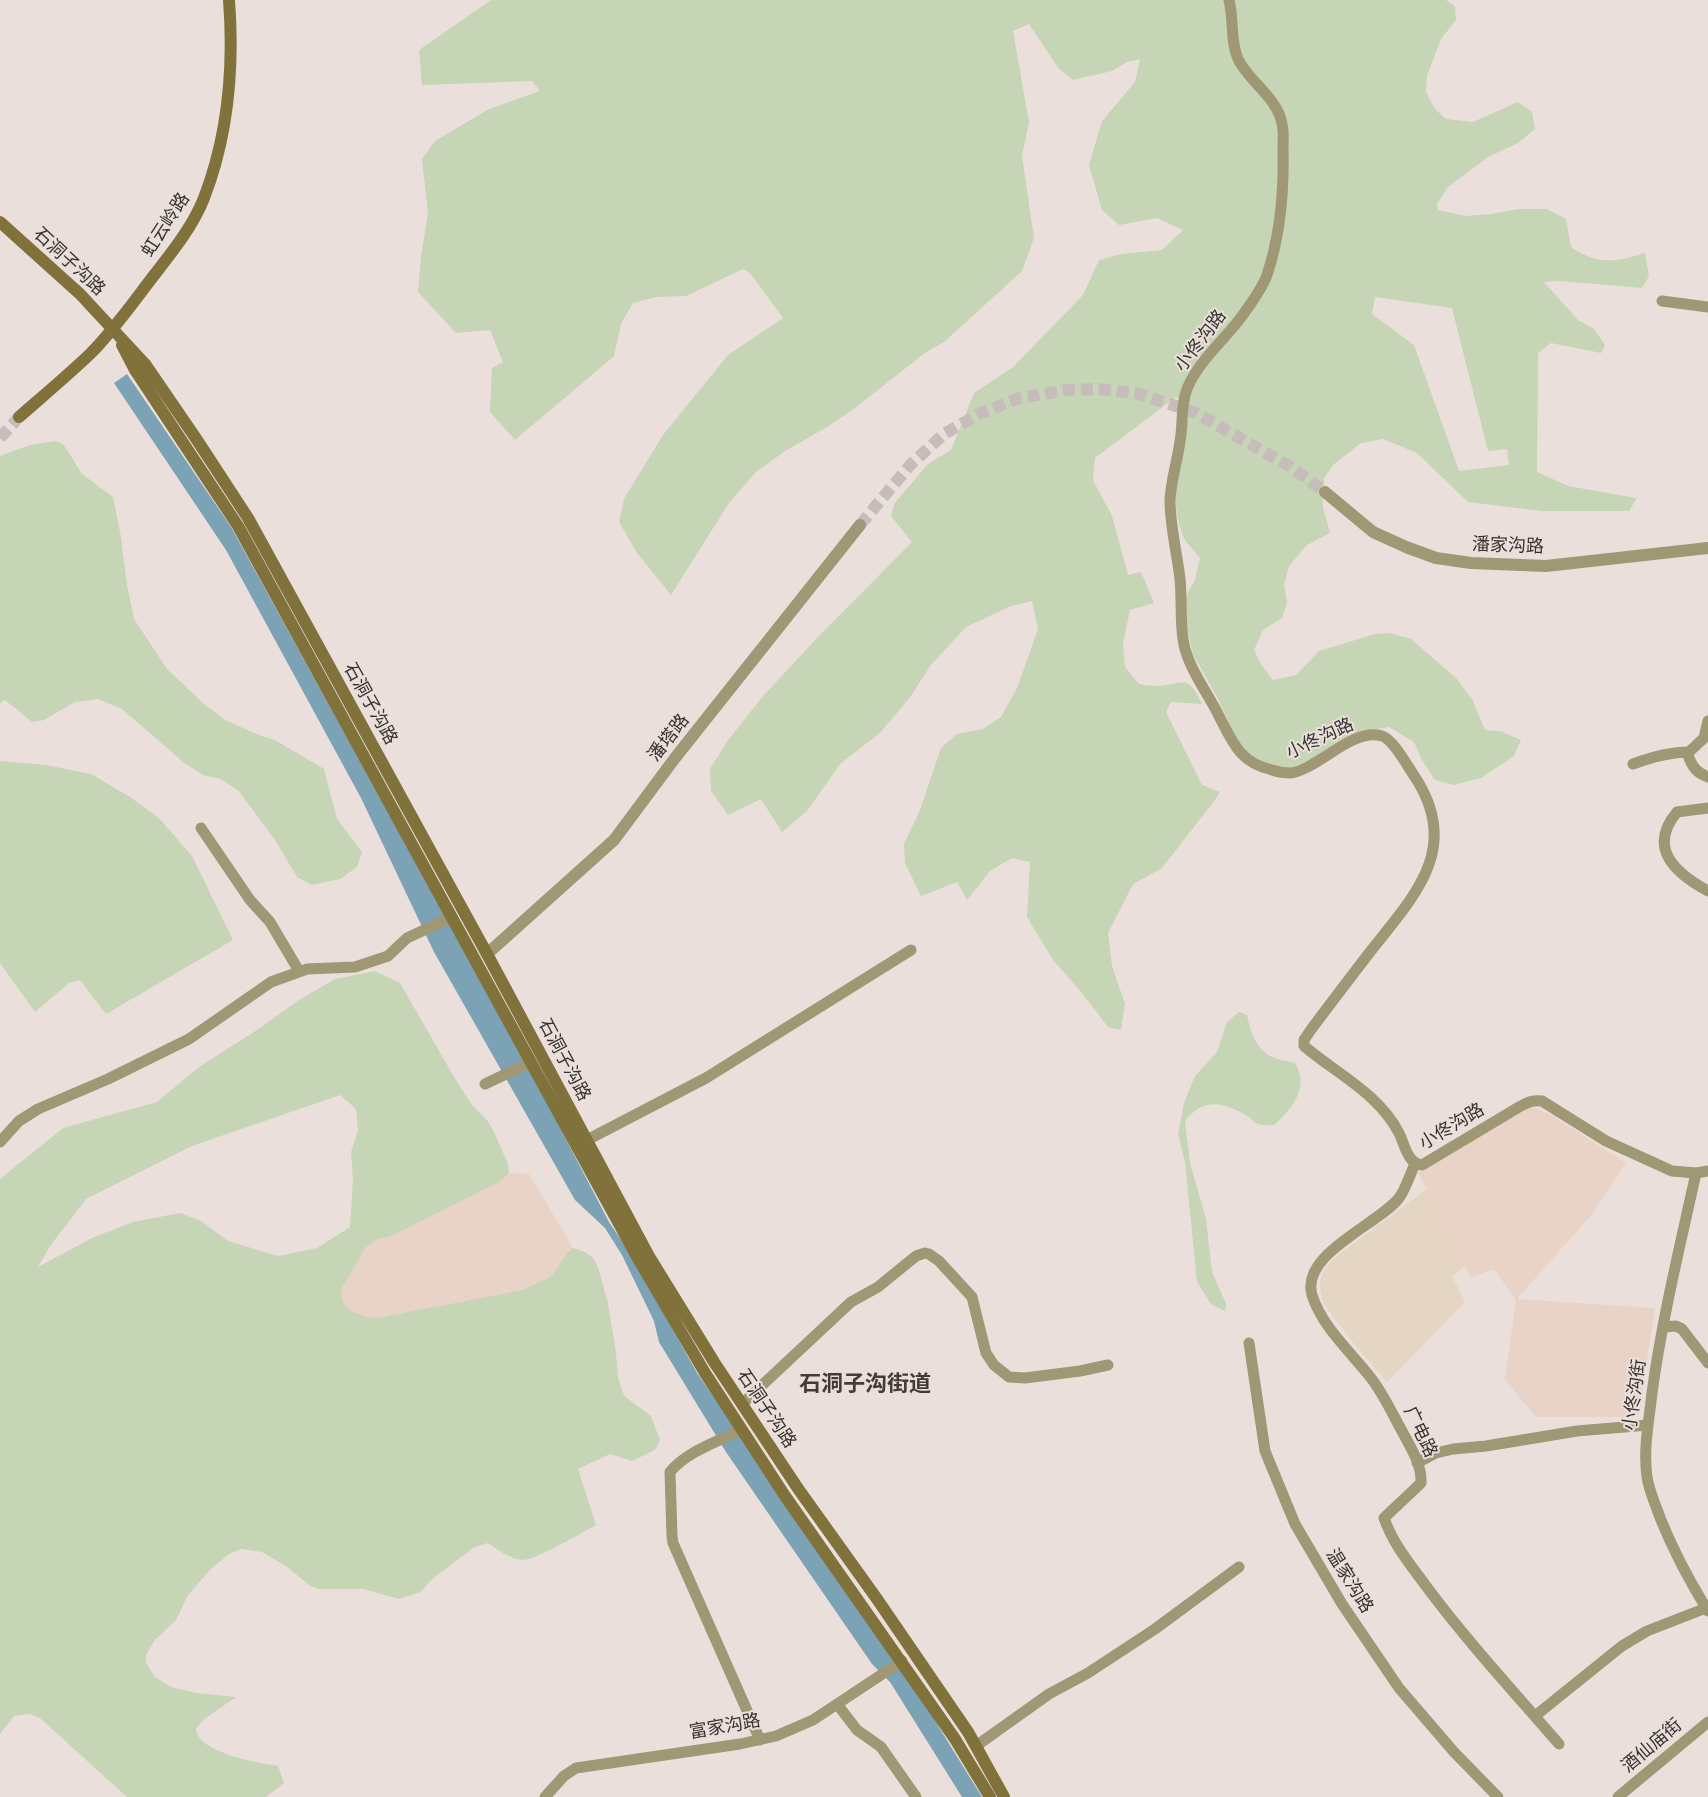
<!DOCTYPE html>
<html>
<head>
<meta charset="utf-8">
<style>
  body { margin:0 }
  canvas { display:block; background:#eadfdb }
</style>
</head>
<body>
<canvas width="1708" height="1797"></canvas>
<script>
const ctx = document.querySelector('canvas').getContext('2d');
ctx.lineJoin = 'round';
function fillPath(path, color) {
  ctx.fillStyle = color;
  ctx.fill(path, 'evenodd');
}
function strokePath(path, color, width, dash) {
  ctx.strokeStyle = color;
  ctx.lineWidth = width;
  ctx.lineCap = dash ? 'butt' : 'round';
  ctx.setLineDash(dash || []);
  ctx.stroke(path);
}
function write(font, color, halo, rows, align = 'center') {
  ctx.font = font + ' Manrope,"Noto Sans SC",sans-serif';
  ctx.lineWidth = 4;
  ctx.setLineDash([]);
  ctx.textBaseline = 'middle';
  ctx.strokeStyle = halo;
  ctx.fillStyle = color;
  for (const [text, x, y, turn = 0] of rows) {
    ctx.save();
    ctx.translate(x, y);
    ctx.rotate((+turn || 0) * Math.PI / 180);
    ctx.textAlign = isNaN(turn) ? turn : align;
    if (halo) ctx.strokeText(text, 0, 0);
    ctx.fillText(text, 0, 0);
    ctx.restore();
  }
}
fillPath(new Path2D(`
  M1427,1189L1465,1266L1452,1276L1465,1302L1387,1382L1350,1339L1323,1303L1320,1288L1321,1277L1324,1270L1331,1261L1342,1252Z`), '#e5d5c3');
fillPath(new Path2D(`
  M1533,1107L1553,1116L1626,1163L1593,1213L1517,1299L1655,1308L1638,1417H1536L1505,1380L1516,1300L1494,1269L1471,1278L1418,1173L1522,1111Z
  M509,1173L529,1174L573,1248L567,1253L553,1274L546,1279L522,1290L377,1318L356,1314L345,1306L341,1295L342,1288L366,1247L378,1239L392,1236L499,1182Z`), '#e9d3c6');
fillPath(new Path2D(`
  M491,0H1446L1455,6L1456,20L1441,39L1427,76L1426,92L1435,109L1446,119L1473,122L1518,102L1532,112L1535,129L1518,143L1488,157L1448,187L1437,204L1438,210L1466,216L1490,214L1519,209H1547L1566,219L1571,247C1599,266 1615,262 1645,253L1649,276L1642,288L1560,281L1544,282L1578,320L1594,329L1605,345L1601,353L1551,343L1538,353L1537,472L1568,486L1637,498L1629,511H1542L1468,502L1417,453L1383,439L1361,443L1333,465L1324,478L1323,507L1330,533L1307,545L1289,566L1284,585L1287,603L1282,618L1263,630L1254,650L1262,666L1273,680L1296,675L1319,651L1375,634L1390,633L1411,639L1456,678L1472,699L1485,730L1500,731L1521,740L1514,756L1481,778L1454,785L1435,780L1422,760L1414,742L1389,727L1371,730L1337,742L1310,760L1289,769L1258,763L1238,743L1218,699L1193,654L1183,611L1185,598L1195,580L1200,558C1195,552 1189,546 1185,540C1166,501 1180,446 1186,404L1176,397L1095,458L1093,480L1112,516L1128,575L1141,572L1154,603L1130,610L1123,644L1125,667L1139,684C1144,685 1150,686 1155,686C1182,686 1186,670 1202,704L1171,702L1166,712L1202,785L1220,792L1215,800L1162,868L1133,884L1108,933L1112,966L1125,1004L1121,1030L1108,1027L1082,993L1053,960L1027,917L1030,862L1012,858L990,871L967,900L957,882L921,896L905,863L904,844L920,810L941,748L957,734L983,729L1001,717L1017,688L1038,629L1032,601L1011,606L966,627L930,666L911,696L880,733L841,763L807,811L782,832L761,799L728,815L711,791L710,769L728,740L764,695L817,638L912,542L891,516L894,504L928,464L951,450L974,393L1013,367L1083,295L1099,260L1121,254L1162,250L1183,230L1157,218L1119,225L1102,210L1089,165L1102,121L1135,82L1140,59L1127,62L1112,71L1073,80L1059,69L1029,24L1013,31L1029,122L1022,156L1034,238L1022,271L944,342L926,352L855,408L827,427L785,451L756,472L729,503L671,595L637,553L619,522L624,499L663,435L728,355L783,318L750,273L743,269L686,296L656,297L633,303L621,324L614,356L515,440L490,412L492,368L503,362L490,330L456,333L418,292L421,256L428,213L422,159L435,141L489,109L540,91L532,81L422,85L419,50ZM1375,297L1452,308L1488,451L1507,449L1509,465L1459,471L1414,345L1372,314Z
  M56,441L64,445L82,474L113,497L121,537L127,585L134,619L167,669L203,703L225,720L259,735L275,740L324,769L337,819L362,852L357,867L340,879L312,885L297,877L275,840L238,790L220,779L203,775L183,762L122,709L98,699L75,702L44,720L32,722L5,700L0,703V456L30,445Z
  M0,761L46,765L91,774L130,797L159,818L192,856L233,940L106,1014L80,980L69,983L35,1012L0,963Z
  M375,971L400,983L457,1082L472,1105L487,1120L494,1132L508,1164L509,1173L499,1182L392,1236L378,1239L366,1247L342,1288C338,1312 359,1315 377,1318L522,1290L546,1279L553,1274L567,1253L573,1248L585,1252L593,1258L598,1267L608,1303L616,1353L618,1377L624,1396L651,1416L660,1440L655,1450L632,1461L610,1454L578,1469L596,1525C583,1532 534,1561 522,1560C509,1558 499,1551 488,1543L473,1548L431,1580L421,1592L399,1599L363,1589H319L310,1586L286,1566L262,1552L241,1549L229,1554L210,1570L188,1595L176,1620L154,1641L146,1655V1663L155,1677L171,1687L196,1693L236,1697L203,1720L196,1729C197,1732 197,1735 199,1737C210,1754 258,1763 278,1766L284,1783L266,1797H127L40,1718L30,1714L14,1716L0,1734V1179L63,1128L157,1102L199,1067L254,1032L299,1000L335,979ZM340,1095L356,1109L358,1131L351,1152L353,1180L350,1227L317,1248L278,1256L228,1241L201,1221L180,1213L133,1222L92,1238L38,1267L50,1246L86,1199L192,1146Z
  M1239,1012L1247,1015C1250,1030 1256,1050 1272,1057C1279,1060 1288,1061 1295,1063C1310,1087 1292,1109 1274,1125C1270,1125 1263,1126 1258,1124C1255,1123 1252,1119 1249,1117C1225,1103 1205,1096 1185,1121L1190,1163L1206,1219L1212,1272L1226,1304L1225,1311L1211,1304L1197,1282L1185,1162L1178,1134L1184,1103L1195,1076L1217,1052L1227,1022Z`), '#c6d5b6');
fillPath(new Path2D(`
  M127,374L231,527L533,1076L609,1222L632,1256L697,1373L906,1674L982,1797H962L890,1682L872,1664L726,1452L659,1342L654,1321L622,1255L605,1228L575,1200L434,952L361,798L226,550L114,383Z`), '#7ba3b5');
strokePath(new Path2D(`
  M860,525L911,464L944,434L979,414L1019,398L1068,390L1098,389L1136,393L1194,412L1291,467L1325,492`), '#c6bcb9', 12, [12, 6]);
strokePath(new Path2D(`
  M0,438L19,417`), '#c6bcb9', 12, [12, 6]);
strokePath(new Path2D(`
  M1229,0C1234,19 1230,41 1238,59C1249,82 1278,98 1282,124C1284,132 1283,142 1283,150C1284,191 1280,236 1267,275C1262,289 1248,308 1239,320C1222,342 1198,362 1187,389C1181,404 1183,418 1181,434C1179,456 1171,478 1170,500C1170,526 1177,553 1180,579C1182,599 1180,619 1183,639C1186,665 1208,693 1219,716C1233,743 1240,763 1272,770C1278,772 1285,773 1291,773C1318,769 1353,727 1382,736C1393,739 1408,767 1415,777C1462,849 1414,896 1370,952C1350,978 1330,1004 1310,1031L1304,1040V1046C1337,1074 1378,1093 1399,1133C1405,1145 1407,1163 1422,1165L1519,1107C1528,1102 1532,1100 1542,1101L1606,1141L1672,1171L1696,1173L1708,1171
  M1662,301L1708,307
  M1708,721L1704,738L1689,752L1688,755C1692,767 1697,773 1708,777
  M1633,764C1652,757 1669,752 1689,752
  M1708,808L1677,812C1647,848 1675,873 1708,891
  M201,828L250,900L270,922L299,971
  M485,1084L531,1062
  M587,1140L706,1078L911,950
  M0,1142L19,1121L38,1109L108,1079L189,1039L271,982L307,969L355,967L388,956L407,938L452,917
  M1415,1164C1410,1174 1406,1189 1399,1198C1379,1224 1300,1254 1312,1295C1322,1327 1351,1352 1371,1378C1384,1395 1393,1415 1403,1433C1411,1448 1422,1465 1421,1483L1384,1518C1393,1544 1410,1564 1426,1586C1467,1641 1514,1692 1559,1744
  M1696,1173C1680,1246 1662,1319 1652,1393C1649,1421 1643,1449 1647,1477C1649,1491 1656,1506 1661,1520C1674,1552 1690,1582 1708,1611
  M1663,1327L1676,1326L1682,1329L1708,1363
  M1249,1343L1265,1451L1295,1524L1342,1604L1399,1688L1454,1752L1498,1797
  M742,1404L851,1302L878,1287L916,1256L925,1253L929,1254L939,1261L972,1297L986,1353L994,1365L1009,1377L1025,1378L1080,1371L1108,1365
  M742,1429C718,1442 687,1451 670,1472L672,1536L673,1543L760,1740
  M1417,1463L1436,1453L1453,1449L1486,1446L1577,1431L1648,1425
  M837,1704L857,1730L881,1747L916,1797
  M1535,1716L1622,1646L1647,1631L1706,1608
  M976,1746L1049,1694L1088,1673L1155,1629L1239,1567
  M545,1797L564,1776L576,1768L740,1744L776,1736L813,1720L902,1661
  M1618,1797L1708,1722`), '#a09774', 11);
strokePath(new Path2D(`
  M1325,492L1373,532L1406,547L1436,558L1471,563L1546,566L1708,548
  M487,954L614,840L675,758L860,525`), '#a09774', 12);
strokePath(new Path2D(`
  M0,222L80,294L145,364L197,440L248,518L487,954L650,1258L714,1362L799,1490L877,1599L968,1732L1004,1797
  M122,345L135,370L238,526L640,1262L705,1373L785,1496L955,1739L990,1797
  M19,417C43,396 67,376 90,354C114,330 134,301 155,274C173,251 193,226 204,198C228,136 234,66 229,0`), '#81723c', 12);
write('18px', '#363230', '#eadfdb', [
  ["虹云岭路",166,225,-57],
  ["石洞子沟路",69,262,43],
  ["小佟沟路",1201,341,-53],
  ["潘家沟路",1508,546,2],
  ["石洞子沟路",370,704,61],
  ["潘塔路",669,738,-52],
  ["小佟沟路",1320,739,-25],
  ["石洞子沟路",564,1060,62],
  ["小佟沟路",1452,1127,-31],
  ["小佟沟街",1635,1395,-82],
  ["石洞子沟路",766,1409,56],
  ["广电路",1420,1432,65],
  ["温家沟路",1349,1581,58],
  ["富家沟路",725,1727,-10],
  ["酒仙庙街",1652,1746,-40]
]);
write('bold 22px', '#433b37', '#eadfdb', [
  ["石洞子沟街道",865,1385]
]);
</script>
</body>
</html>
